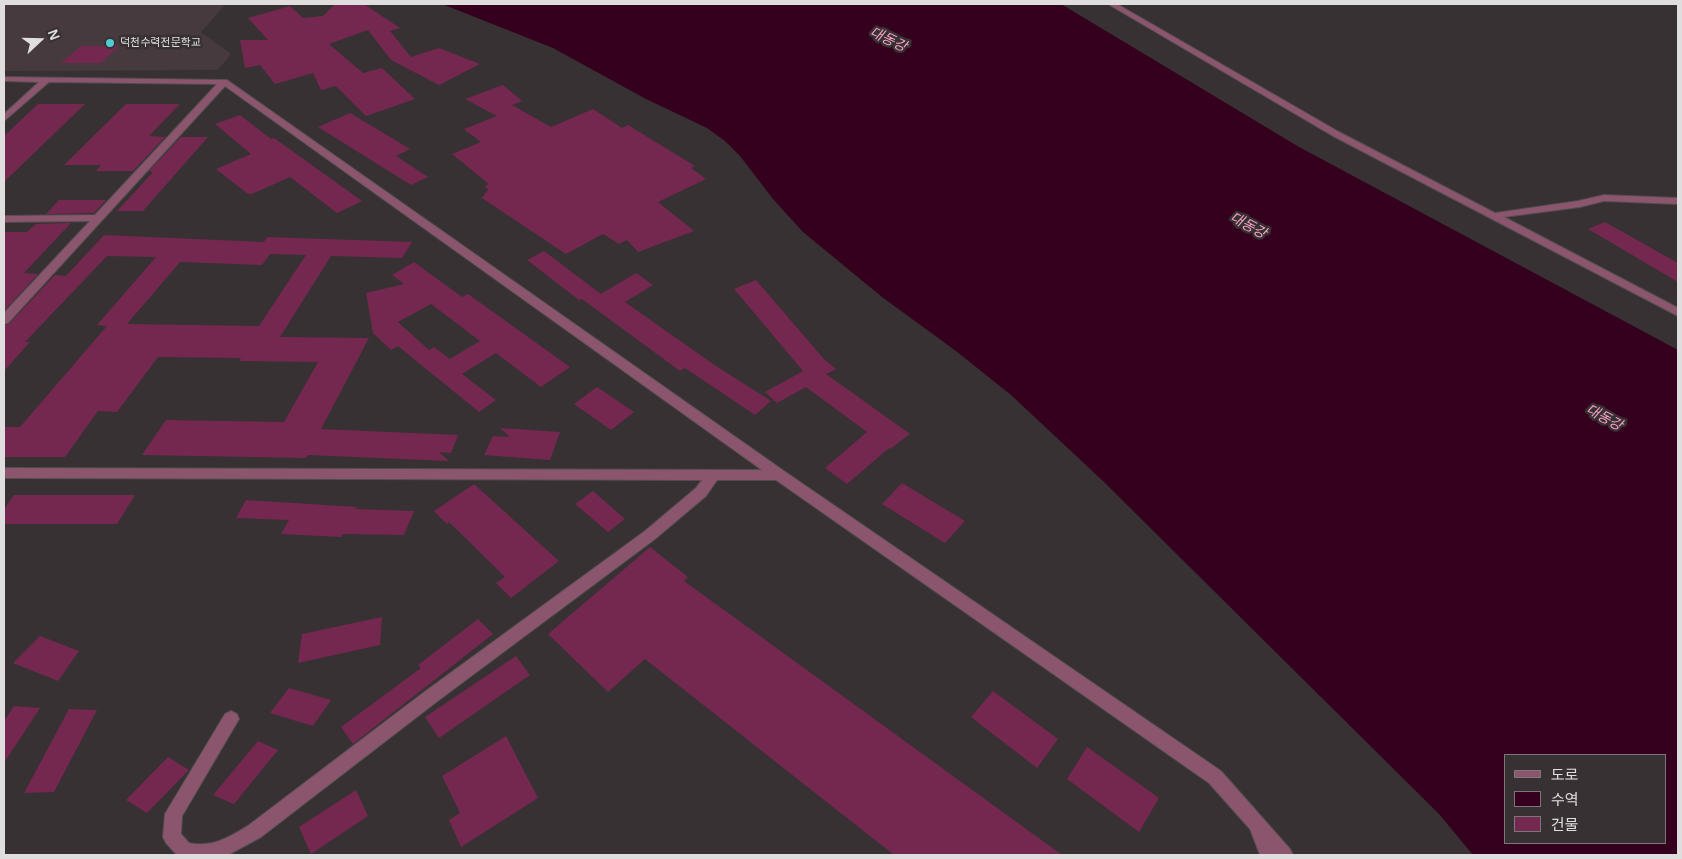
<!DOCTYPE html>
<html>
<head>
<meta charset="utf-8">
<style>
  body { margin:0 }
  #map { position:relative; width:1682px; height:859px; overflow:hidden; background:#373133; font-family:Helvetica,"Noto Sans KR",sans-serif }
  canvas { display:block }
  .frame { position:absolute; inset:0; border:5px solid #e0ddde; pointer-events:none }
  .legend { position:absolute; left:1504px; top:754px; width:162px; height:90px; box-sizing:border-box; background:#373133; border:1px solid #7b7677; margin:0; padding:6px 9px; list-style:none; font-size:15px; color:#e0ddde }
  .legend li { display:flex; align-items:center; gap:10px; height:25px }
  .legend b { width:25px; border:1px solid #7b7677 }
  .north { position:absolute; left:15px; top:15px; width:50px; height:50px; -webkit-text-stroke:4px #373133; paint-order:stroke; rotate:69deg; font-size:14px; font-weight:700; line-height:20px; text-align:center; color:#e0ddde }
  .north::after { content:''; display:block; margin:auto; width:18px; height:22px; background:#e0ddde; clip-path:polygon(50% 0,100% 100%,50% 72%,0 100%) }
</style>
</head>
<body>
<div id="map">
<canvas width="1682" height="859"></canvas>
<div class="frame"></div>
<ul class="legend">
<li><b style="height:6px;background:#8c556e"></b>도로</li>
<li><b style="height:14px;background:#35001e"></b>수역</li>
<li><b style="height:14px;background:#74284f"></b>건물</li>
</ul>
<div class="north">N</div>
</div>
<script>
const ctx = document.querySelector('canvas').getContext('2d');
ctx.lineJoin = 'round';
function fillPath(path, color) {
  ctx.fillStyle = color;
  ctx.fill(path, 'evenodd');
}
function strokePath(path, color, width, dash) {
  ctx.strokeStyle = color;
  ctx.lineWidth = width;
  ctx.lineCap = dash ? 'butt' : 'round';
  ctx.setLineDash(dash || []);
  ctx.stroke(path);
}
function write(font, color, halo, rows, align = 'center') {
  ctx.font = font + ' Helvetica,"Noto Sans KR",sans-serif';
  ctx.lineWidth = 5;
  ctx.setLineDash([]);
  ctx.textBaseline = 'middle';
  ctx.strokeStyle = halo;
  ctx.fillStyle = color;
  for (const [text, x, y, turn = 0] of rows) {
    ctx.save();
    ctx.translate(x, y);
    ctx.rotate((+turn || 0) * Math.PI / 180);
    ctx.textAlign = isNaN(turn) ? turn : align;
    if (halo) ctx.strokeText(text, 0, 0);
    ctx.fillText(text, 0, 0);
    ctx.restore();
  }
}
fillPath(new Path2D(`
  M4,4H226L201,32L231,54L218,70L4,71Z`), '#463a3f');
fillPath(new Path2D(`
  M442,4H1061L1299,147L1678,350V855H1473L1439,814L1103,481L1011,395L956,351L882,297L803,232L773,199L740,156L725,141L707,128L646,99L553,48ZM1506,755H1666V843H1506Z`), '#35001e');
fillPath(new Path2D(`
  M335,4H364L400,28L390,31L411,57L439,48L480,64L439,85L391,60L368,30L329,44L363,73L382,68L415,99L366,116L336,86L321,90L313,73L275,84L260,65L245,68L240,40H268L248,18L290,6L303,18L323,16Z
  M81,46H119L101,63H61Z
  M503,85L522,101L512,105L551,127L593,109L622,128L628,125L695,166L691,168L706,179L658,202L694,231L638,252L627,240L619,244L603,234L566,254L482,198L488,190L485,186L489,184L452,154L481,142L464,129L497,116L465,99Z
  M38,104H85L4,182V136Z
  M126,104H180L149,136L165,137L133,171H96L101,165H64Z
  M350,113L410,149L396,156L428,177L411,185L318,127Z
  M240,115L271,139L274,138L362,201L337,213L290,177L252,194H248L216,169L251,154L215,124Z
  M181,137H208L143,211H117L153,172L149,171Z
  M59,200H106L94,213L46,214Z
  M1605,222L1678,263V282L1588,229Z
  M71,223L24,273L38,274L4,311V232H27L36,224Z
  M104,235L264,242L267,237L412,242L402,258L331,256L280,337L369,338L321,429L458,435L451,453L439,452L449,461L308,455L306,458L142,455L166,420L284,422L318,362L239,361L241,358L158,357L117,412L98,411L65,457H4V427H20L107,326L97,325L156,257L107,256L25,342H30L4,371V326L9,324L55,275L66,276ZM270,254L306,255L259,326L127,324L180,262L262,265Z
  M544,251L601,294L636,273L653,285L625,302L713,364L771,401L755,415L685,368L680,371L582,299L579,300L527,260Z
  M414,262L462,297L468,294L570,367L541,387L496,353L462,374L496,400L479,412L398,346L391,350L373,333L366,293L404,284L392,275ZM431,304L480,341L450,359L434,347L429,350L398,322Z
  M756,280L823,358L836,369L826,374L910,434L890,449L889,448L847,484L825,468L867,432L806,387L777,403L765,392L803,371L734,289Z
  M597,387L634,412L611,430L574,404Z
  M500,428L560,432L550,460L484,455L493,436L510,437Z
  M902,483L965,521L945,543L882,504Z
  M474,484L559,561L511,598L496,583L505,577L449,522L447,524L434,511Z
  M593,491L625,519L608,532L575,504Z
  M14,495H135L117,524H4V509Z
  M246,500L357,507L355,509L414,511L404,535L343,534L341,537L281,534L289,520L236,518Z
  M650,547L688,577L684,581L1062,855H894L645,659L608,692L548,634Z
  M382,617L380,645L298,663L302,634Z
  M478,619L493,634L353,744L341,727L421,668L418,665Z
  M40,636L79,651L58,681L13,663Z
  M516,656L530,675L439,738L425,717Z
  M289,688L331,700L313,726L270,713Z
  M993,691L1058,739L1037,768L971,717Z
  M14,706L40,708L4,763V721Z
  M69,709L97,710L54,792L24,793Z
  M506,736L538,798L461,847L449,820L460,813L442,776Z
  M258,741L278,750L234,804L213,795Z
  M1087,747L1159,798L1139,832L1067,779Z
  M168,757L189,770L147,813L126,800Z
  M356,790L368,816L311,854L299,827Z`), '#74284f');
const minor = new Path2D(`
  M1108,4H1117L1339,132L1495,213L1578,201L1604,195L1678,198V204L1604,201L1580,207L1504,217L1678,308V316L1333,136Z
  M4,77L227,80L784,471L1221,771L1290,849L1293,855H1260L1250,829L1209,783L776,480H717L706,496L655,539L435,703L261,837L228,855H177L166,843L163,837L165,814L225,714L231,711L237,714L239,719L182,816L181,834L189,843C212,848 230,837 249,825L423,693L645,531L696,488L702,480L4,478V468L762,470L225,86L8,323L4,324V313L90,221L4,222V216L95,215L217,84L49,82L4,121V114L39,82L4,81Z`);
strokePath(minor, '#524d4e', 2);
fillPath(minor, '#8c556e');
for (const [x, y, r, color] of [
  [110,43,5,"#51ccd4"]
]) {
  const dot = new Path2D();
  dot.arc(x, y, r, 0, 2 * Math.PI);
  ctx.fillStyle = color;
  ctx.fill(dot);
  strokePath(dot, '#373133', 2);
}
write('11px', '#e0ddde', '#373133', [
  ["덕천수력전문학교",120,43]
], 'left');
write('italic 14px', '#f9a0c8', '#373133', [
  ["대동강",888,40,25],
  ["대동강",1248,226,28],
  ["대동강",1604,418,28]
]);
</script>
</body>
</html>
